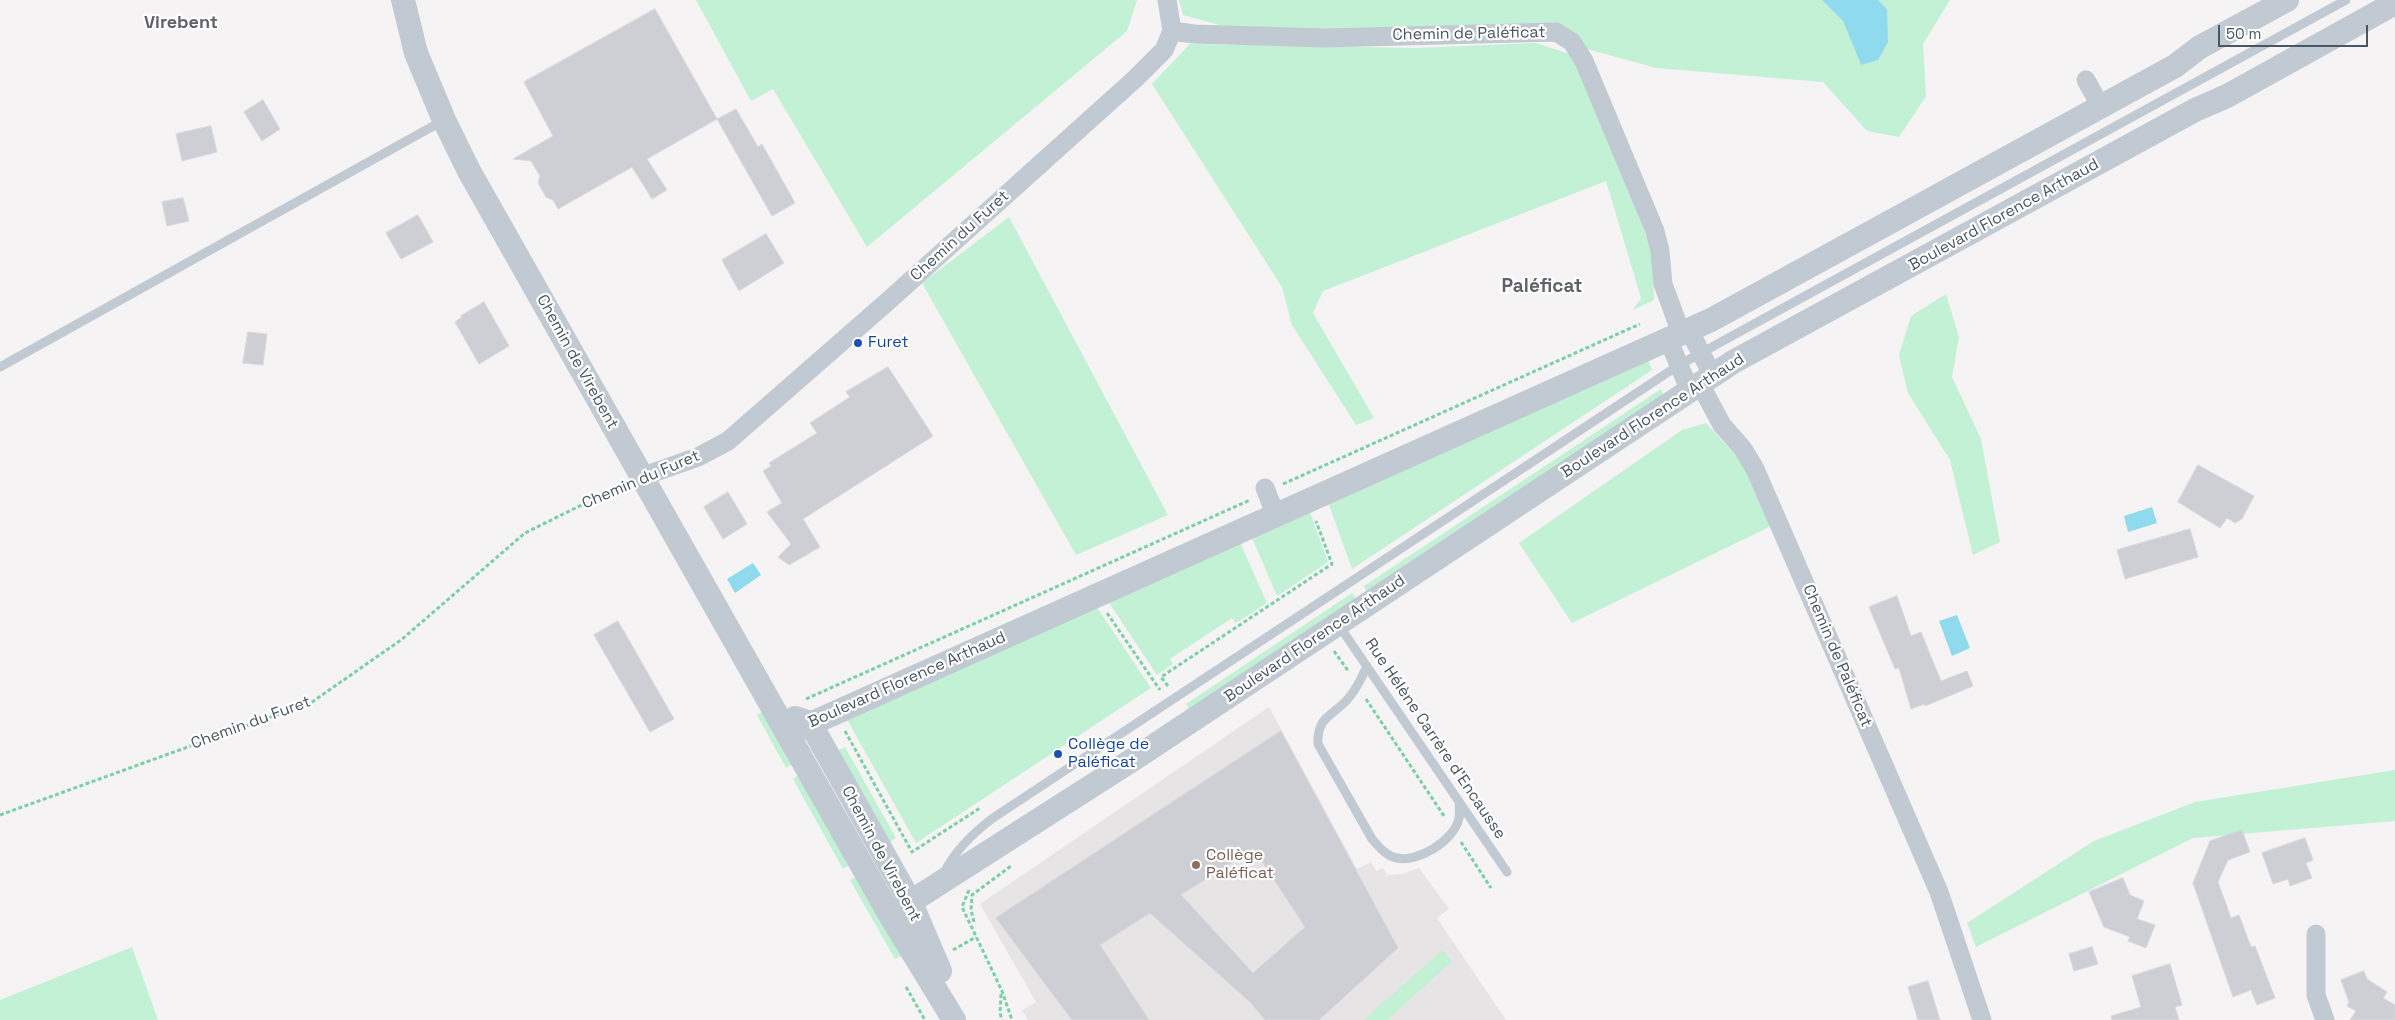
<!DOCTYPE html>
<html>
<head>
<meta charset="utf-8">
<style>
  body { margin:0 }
  #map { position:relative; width:2395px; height:1020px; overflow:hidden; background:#f5f3f3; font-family:"Space Grotesk",sans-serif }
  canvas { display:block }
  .scale { position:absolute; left:2218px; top:25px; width:150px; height:22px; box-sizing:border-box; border:2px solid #4a5661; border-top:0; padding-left:6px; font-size:15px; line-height:18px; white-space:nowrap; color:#4a5661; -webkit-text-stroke:4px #fff; paint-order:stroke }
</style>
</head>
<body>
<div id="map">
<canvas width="2395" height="1020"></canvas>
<div class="scale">50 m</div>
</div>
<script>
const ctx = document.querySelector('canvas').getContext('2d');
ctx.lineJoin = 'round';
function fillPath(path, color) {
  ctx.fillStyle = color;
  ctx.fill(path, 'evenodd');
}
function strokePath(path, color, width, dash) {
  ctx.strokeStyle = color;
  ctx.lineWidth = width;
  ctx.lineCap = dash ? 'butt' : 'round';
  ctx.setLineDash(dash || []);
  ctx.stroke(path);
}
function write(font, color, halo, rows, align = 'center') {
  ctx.font = font + ' "Space Grotesk",sans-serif';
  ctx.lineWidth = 4.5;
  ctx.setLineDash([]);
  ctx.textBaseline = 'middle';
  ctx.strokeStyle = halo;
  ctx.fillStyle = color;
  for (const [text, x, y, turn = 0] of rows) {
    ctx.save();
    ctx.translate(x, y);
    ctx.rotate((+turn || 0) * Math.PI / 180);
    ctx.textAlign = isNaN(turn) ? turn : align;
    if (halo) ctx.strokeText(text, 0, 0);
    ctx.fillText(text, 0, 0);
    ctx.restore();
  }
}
fillPath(new Path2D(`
  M1269,707L1357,869L1371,862L1376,871L1383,868L1387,875L1402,874L1419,868L1449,909L1437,918L1506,1020H1028L1022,1010L1036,1002L980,904Z`), '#e6e4e5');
fillPath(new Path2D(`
  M696,0H1137L1127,31L867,247L773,89L751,101Z
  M1179,0H1822L1843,21L1861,65L1887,9L1878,0H1950L1923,44L1926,96L1899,137L1867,131L1823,82L1656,68L1587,49L1561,25L1330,33L1223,26L1183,15Z
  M1536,43L1573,55L1653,252L1654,300L1633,310L1641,298L1606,181L1323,291L1313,313L1374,418L1356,425L1292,325L1282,287L1152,84L1190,44L1416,48Z
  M1009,217L1168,515L1076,555L922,283Z
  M1946,294L1959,337L1952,377L1981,439L2000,542L1973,555L1950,460L1908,393L1899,355L1911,316Z
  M1647,357L1652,370L1352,569L1327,499Z
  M1661,389L1665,400L1369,596L1364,586Z
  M1706,423L1747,468L1771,526L1572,623L1519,543L1682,430Z
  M1308,507L1328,562L1277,596L1250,533Z
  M1238,538L1267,603L1236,623L1232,618L1170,659L1173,664L1157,675L1106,598Z
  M1352,593L1359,603L1192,713L1186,704Z
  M1094,603L1151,688L916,843L844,714Z
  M765,710L794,763L786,768L757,715Z
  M845,747L896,838L888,843L836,752Z
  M2395,770V821L2193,838L1976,947L1967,923L2094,841L2195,802Z
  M800,774L851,864L843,869L793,779Z
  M858,876L903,955L895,959L850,880Z
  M132,947L158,1020H0V1000Z
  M1442,950L1452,961L1387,1020H1364Z`), '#c3f1d5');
fillPath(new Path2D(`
  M1822,0H1878L1887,9L1888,42L1878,60L1861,65L1843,21Z
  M2152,507L2157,523L2128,532L2124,516Z
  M753,563L761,575L735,593L727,579Z
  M1957,615L1970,648L1952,656L1939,621Z`), '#90daee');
const building = new Path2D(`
  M655,9L717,119L736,109L758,147L762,144L795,203L772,216L717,119L647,159L667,190L652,199L632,167L558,209L553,200L546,197L538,183L540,176L531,161L513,159L553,136L524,82Z
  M263,100L280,129L262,141L244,112Z
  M211,126L217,152L182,161L176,134Z
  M183,198L189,221L167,226L162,202Z
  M418,215L433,242L401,259L386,233Z
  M766,234L784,263L739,291L722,260Z
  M484,302L509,346L479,364L455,322L462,317L461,316Z
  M248,332L267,334L263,365L243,363Z
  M888,367L933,436L803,519L820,547L789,565L778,557L791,544L767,512L782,503L763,471L771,466L769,463L817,433L810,423L850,397L846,392Z
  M2198,465L2254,496L2242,519L2235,523L2227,518L2220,528L2178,502Z
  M728,492L747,524L723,539L704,507Z
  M2190,529L2198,557L2125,579L2117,550Z
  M1897,596L1911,636L1921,632L1941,681L1967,671L1973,686L1925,706L1924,704L1911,709L1899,668L1895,669L1869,607Z
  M618,621L674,719L650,732L594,635Z
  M1281,731L1398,948L1319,1020H1265L1251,1003L1150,913L1100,945L1149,1020H1072L996,918ZM1254,849L1305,927L1253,973L1181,895Z
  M2242,830L2250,852L2228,860L2218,882L2231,918L2239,915L2251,947L2255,946L2275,998L2257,1005L2251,990L2233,997L2193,883L2210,841Z
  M2305,838L2313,860L2306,863L2312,878L2290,886L2288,879L2273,884L2262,853Z
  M2123,878L2130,895L2144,901L2137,919L2155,925L2146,948L2128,941L2130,937L2104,927L2089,892Z
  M2092,947L2098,964L2074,971L2069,954Z
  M2170,964L2182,1005L2175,1007L2179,1020H2112L2111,1016L2141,1007L2132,976Z
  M2364,971L2367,979L2387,992L2383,998L2395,1005V1020H2350L2356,1011L2347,1006L2349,1002L2341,980Z
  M1928,981L1940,1020H1918L1908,987Z`);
fillPath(building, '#cdcfd5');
strokePath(building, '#d7d9de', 1);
strokePath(new Path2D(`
  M1283,484L1640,324
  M1107,613L1160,690
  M1334,651L1349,672
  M1168,686L1161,677L1332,564L1316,521
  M806,699L1250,500
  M1366,699L1444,816
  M845,731L912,852L980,808
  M0,815L312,702L401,640L525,533L622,485
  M1461,842L1491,888
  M969,890L962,907L1002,991L1012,1020
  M974,922L971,910L972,895L1011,866
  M953,950L976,937
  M906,987L925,1020
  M1001,994L1000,1013L1002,1020`), '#7ad0a6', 3, [4, 2.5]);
strokePath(new Path2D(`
  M0,367L444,120
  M1338,624L1507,872
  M1367,666C1361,679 1356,690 1347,700C1331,717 1317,717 1318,744L1372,839C1379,847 1386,856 1397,858C1418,863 1455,840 1459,818C1460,813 1459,807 1459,802
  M944,873C955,850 973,833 993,818L1679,365L2346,0`), '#c1cad2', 9);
strokePath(new Path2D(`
  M1167,0L1172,31
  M1172,31L1194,34L1325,38L1556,32L1572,42L1584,61L1655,231L1660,251L1663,284L1681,333
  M2086,80L2101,107
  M1689,330L1713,376
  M1668,339L1690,391
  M1700,384L1722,425L1743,449L1755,469L1939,892L1982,1020
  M641,477L698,457L728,441L887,302L1136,78L1164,50L1172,31
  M1265,488L1276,516
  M2316,934V995L2325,1020`), '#c1cad2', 19);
strokePath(new Path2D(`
  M403,0L416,53L444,120L469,171L890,915L954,1020
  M795,718L810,723L911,903L940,971
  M788,734L1711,320L2175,66L2200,47L2287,0
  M890,915L1140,755L1733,362L2195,110L2227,96L2395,3`), '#c1cad2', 24);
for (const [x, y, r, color] of [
  [858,343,5,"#1a4fb4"],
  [1058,754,5,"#1a4fb4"],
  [1196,865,5,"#8d6e63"]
]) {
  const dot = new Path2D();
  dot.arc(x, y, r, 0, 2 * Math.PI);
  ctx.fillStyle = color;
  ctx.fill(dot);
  strokePath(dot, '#fff', 2);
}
write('16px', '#4a5661', '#fff', [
  ["Chemin de Paléficat",1469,34,-1],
  ["Boulevard Florence Arthaud",2004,215,-29],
  ["Chemin du Furet",960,236,-42],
  ["Chemin de Virebent",577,362,61],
  ["Boulevard Florence Arthaud",1653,416,-33],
  ["Chemin du Furet",641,480,-23],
  ["Boulevard Florence Arthaud",1315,639,-34],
  ["Chemin de Paléficat",1837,656,67],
  ["Boulevard Florence Arthaud",907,680,-24],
  ["Chemin du Furet",251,723,-20],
  ["Rue Hélène Carrère d'Encausse",1435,739,56],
  ["Chemin de Virebent",881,854,62]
]);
write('16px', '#164399', '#fff', [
  ["Furet",868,343],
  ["Collège de",1068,745],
  ["Paléficat",1068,763]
], 'left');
write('16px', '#785e54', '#fff', [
  ["Collège",1206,856],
  ["Paléficat",1206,874]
], 'left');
write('bold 18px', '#5f6368', '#fff', [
  ["Virebent",181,23]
]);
write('bold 19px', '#5f6368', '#fff', [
  ["Paléficat",1542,287]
]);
</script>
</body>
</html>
